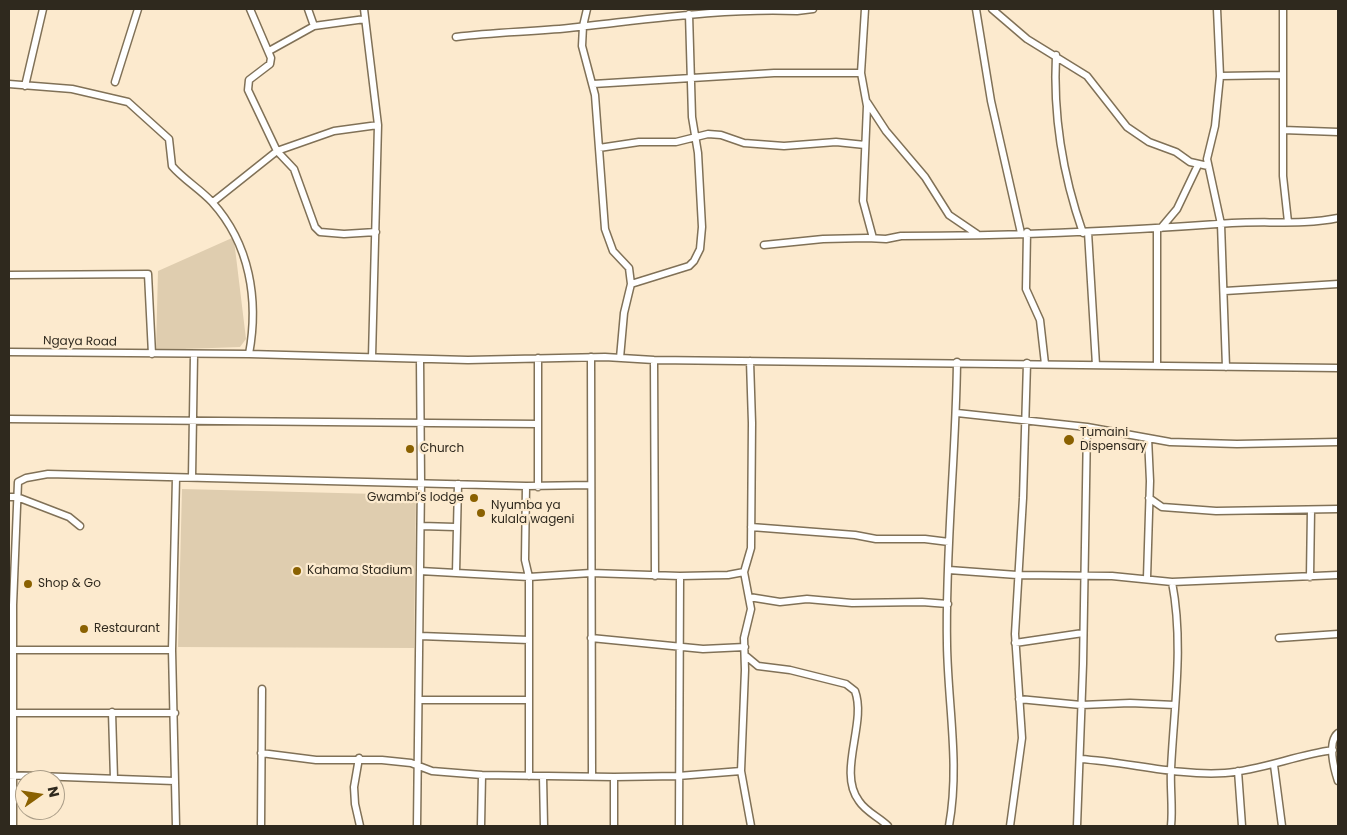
<!DOCTYPE html>
<html>
<head>
<meta charset="utf-8">
<style>
  body { margin:0 }
  #map { position:relative; width:1347px; height:835px; overflow:hidden; background:#fceace; font-family:Poppins,sans-serif }
  canvas { display:block }
  .frame { position:absolute; inset:0; border:10px solid #2f291e; pointer-events:none }
  .north { position:absolute; left:15px; top:770px; width:50px; height:50px; box-sizing:border-box; background:#fceace; border:1px solid #aa9d88; border-radius:50%; rotate:77deg; font-size:14px; font-weight:700; line-height:20px; text-align:center; color:#2f291e }
  .north::after { content:''; display:block; margin:auto; width:18px; height:22px; background:#8a6101; clip-path:polygon(50% 0,100% 100%,50% 72%,0 100%) }
</style>
</head>
<body>
<div id="map">
<canvas width="1347" height="835"></canvas>
<div class="frame"></div>
<div class="north">N</div>
</div>
<script>
const ctx = document.querySelector('canvas').getContext('2d');
ctx.lineJoin = 'round';
function fillPath(path, color) {
  ctx.fillStyle = color;
  ctx.fill(path, 'evenodd');
}
function strokePath(path, color, width, dash) {
  ctx.strokeStyle = color;
  ctx.lineWidth = width;
  ctx.lineCap = dash ? 'butt' : 'round';
  ctx.setLineDash(dash || []);
  ctx.stroke(path);
}
function write(font, color, halo, rows, align = 'center') {
  ctx.font = font + ' Poppins,sans-serif';
  ctx.lineWidth = 4.5;
  ctx.setLineDash([]);
  ctx.textBaseline = 'middle';
  ctx.strokeStyle = halo;
  ctx.fillStyle = color;
  for (const [text, x, y, turn = 0] of rows) {
    ctx.save();
    ctx.translate(x, y);
    ctx.rotate((+turn || 0) * Math.PI / 180);
    ctx.textAlign = isNaN(turn) ? turn : align;
    if (halo) ctx.strokeText(text, 0, 0);
    ctx.fillText(text, 0, 0);
    ctx.restore();
  }
}
fillPath(new Path2D(`
  M232,238L234,240L246,339L240,347L156,350L158,271Z
  M182,489L416,495L414,648L178,647Z`), '#dfcdaf');
const minor = new Path2D(`
  M250,9L271,58L270,64L249,80L248,90L277,151L294,169L315,227L320,232L344,234L376,232
  M364,9L378,125L372,357
  M587,9L583,26L582,46L595,95L605,229L613,251L629,268L631,284L624,313L620,358
  M865,9L861,73L867,106L863,201L873,238
  M976,9L991,101L1021,233
  M992,9L1027,39L1087,76L1127,127L1149,142L1176,152L1190,162L1208,166
  M1217,9L1220,76L1215,126L1207,159L1221,224L1226,367
  M1283,9V176L1288,222
  M314,26L365,19
  M456,37C494,32 531,32 569,28C645,20 721,8 797,11L813,9
  M269,51L314,26L308,9
  M1056,55C1053,115 1063,176 1083,233
  M1220,76L1283,75
  M115,82L138,9
  M9,84L72,89L128,102L169,139L172,166C183,179 200,189 212,202C250,244 259,300 249,354
  M593,84L774,73H861
  M25,86L43,9
  M867,102L886,131L925,177L949,215L977,234
  M1283,130L1338,132
  M599,148L639,142H676L708,134L721,135L744,143L784,146L836,142L865,145
  M213,202L277,151L334,131L378,125
  M1157,228V365
  M1161,228L1177,209L1198,165
  M1027,232L1026,289L1040,320L1045,364
  M1088,232L1096,365
  M764,245L823,239L867,238L886,239L901,236C1011,236 1122,231 1232,223C1267,221 1304,225 1338,218
  M9,275L148,274L152,354
  M631,284L689,266L694,261L700,249L702,227L698,153L692,117L689,14
  M1225,291L1338,284
  M9,352L249,354L468,360L605,357L654,360L1338,368
  M591,357L592,776
  M538,358V487
  M654,360L655,576
  M957,413L1087,427L1170,442L1237,444L1338,442
  M9,419L538,424
  M192,477L194,355
  M176,478L172,650L176,826
  M526,486L525,560L529,577V776
  M9,497H17L69,517L80,526
  M1149,498L1162,507L1216,511L1338,509
  M421,526L455,527
  M751,527L855,535L876,539H925L949,542
  M949,570L1017,575L1112,576L1172,582L1338,575
  M420,571L529,577L591,573L680,576L728,575L744,572L751,548L752,423L750,361
  M456,573L458,484
  M1310,577L1311,510
  M1147,578L1150,481L1148,438
  M749,597L780,602L807,599L852,603L922,602L948,604
  M420,636L529,640
  M591,638L703,649L745,647
  M1279,638L1338,634
  M1015,643L1083,633
  M12,650H172
  M746,656L758,666L790,670L846,684L855,691C867,723 837,772 859,801C866,812 879,817 888,826
  M1019,699L1081,705L1130,703L1175,705
  M419,700H528
  M112,712L114,779
  M9,713H175
  M1338,733C1327,742 1334,769 1338,781
  M261,753L316,760H382L411,763L432,771L482,775L614,777L678,776L741,771L745,670L744,638L751,609L744,572
  M359,758L354,787L355,804L360,826
  M1080,759C1129,762 1176,776 1225,773C1262,770 1296,755 1333,750
  M1274,765L1282,826
  M741,771L751,826
  M1238,771L1242,826
  M9,775L174,781
  M543,776L544,826
  M13,826V605L18,482L26,478L48,474L526,486L591,485
  M261,826L262,689
  M417,826L421,482L420,359
  M481,826L482,775
  M614,826V777
  M679,826L680,576
  M949,826C960,765 948,706 947,645C945,551 956,456 957,362
  M1010,826L1022,738L1015,634L1023,498L1027,363
  M1077,826L1083,664L1087,427
  M1171,826C1173,807 1170,788 1171,769C1174,706 1184,644 1172,582`);
strokePath(minor, '#807157', 9);
strokePath(minor, '#fff', 6);
for (const [x, y, r, color] of [
  [1069,440,6,"#8a6101"],
  [410,449,5,"#8a6101"],
  [474,498,5,"#8a6101"],
  [481,513,5,"#8a6101"],
  [297,571,5,"#8a6101"],
  [28,584,5,"#8a6101"],
  [84,629,5,"#8a6101"]
]) {
  const dot = new Path2D();
  dot.arc(x, y, r, 0, 2 * Math.PI);
  ctx.fillStyle = color;
  ctx.fill(dot);
  strokePath(dot, '#fceace', 2);
}
write('12px', '#2f291e', '#fceace', [
  ["Ngaya Road",80,342,1]
]);
write('12px', '#2f291e', '#fceace', [
  ["Tumaini",1080,433],
  ["Dispensary",1080,447],
  ["Church",420,449],
  ["Gwambi’s lodge",464,498,"right"],
  ["Nyumba ya",491,506],
  ["kulala wageni",491,520],
  ["Kahama Stadium",307,571],
  ["Shop & Go",38,584],
  ["Restaurant",94,629]
], 'left');
</script>
</body>
</html>
